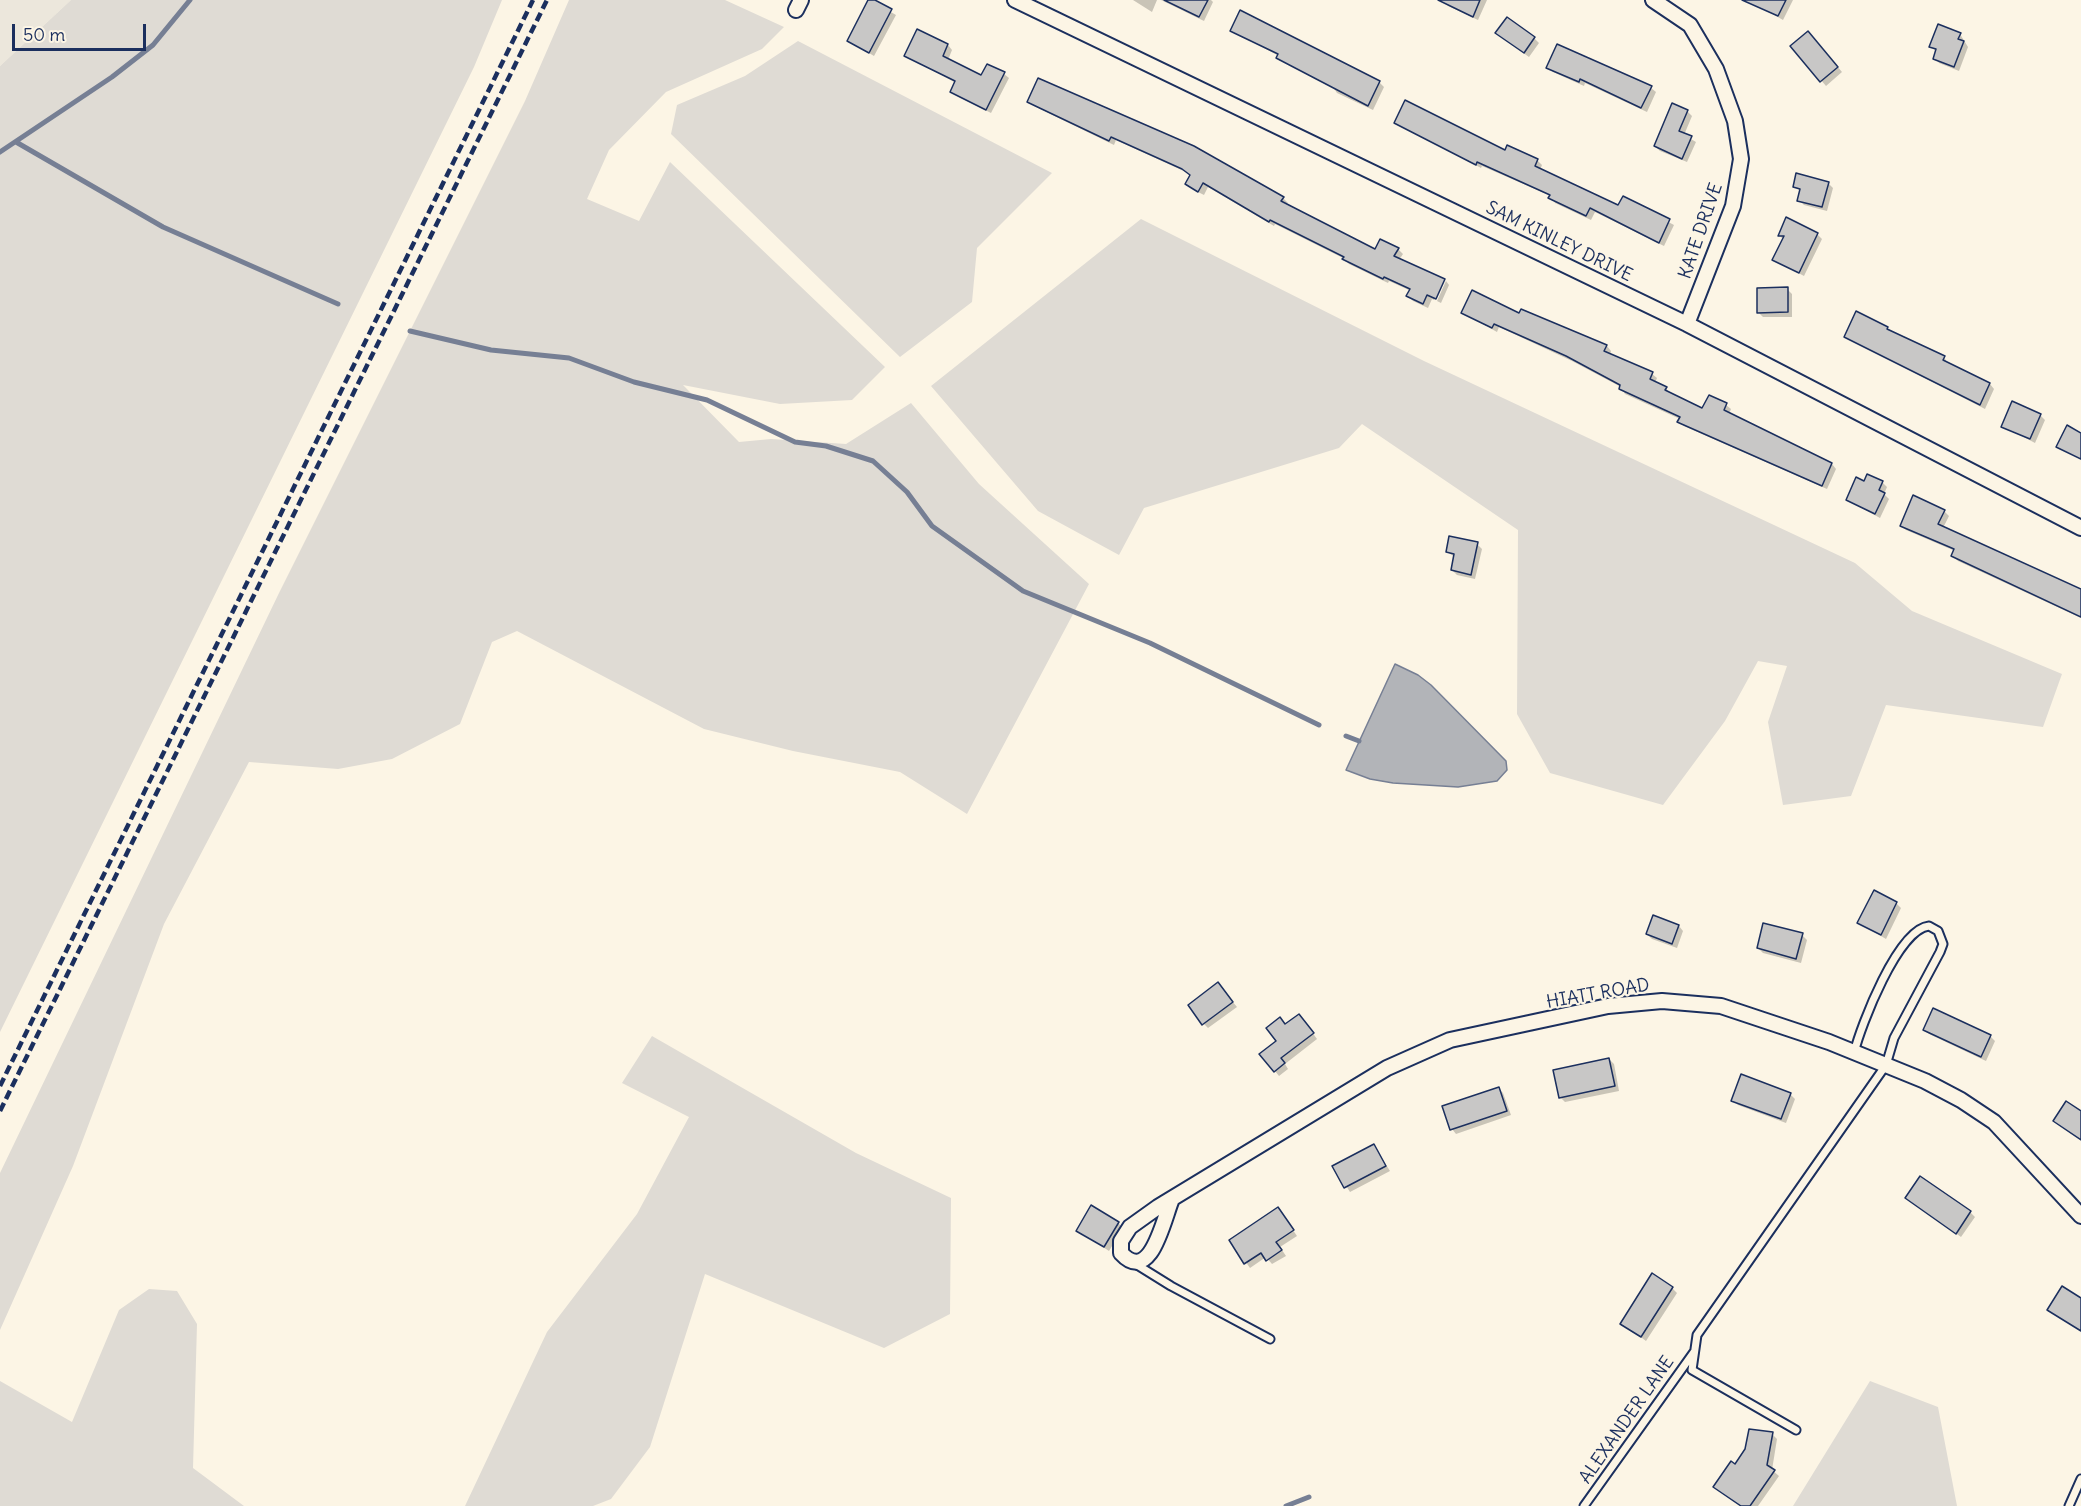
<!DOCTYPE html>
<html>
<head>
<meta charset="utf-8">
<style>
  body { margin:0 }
  #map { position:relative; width:2081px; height:1506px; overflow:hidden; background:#fcf5e5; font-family:Delius,sans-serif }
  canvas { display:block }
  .scale { position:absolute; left:12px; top:24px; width:134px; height:27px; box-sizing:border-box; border:3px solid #1b2f5e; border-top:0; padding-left:8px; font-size:18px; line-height:21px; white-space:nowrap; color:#1b2f5e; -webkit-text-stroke:4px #fcf5e5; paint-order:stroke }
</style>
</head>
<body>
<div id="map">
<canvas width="2081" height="1506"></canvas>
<div class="scale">50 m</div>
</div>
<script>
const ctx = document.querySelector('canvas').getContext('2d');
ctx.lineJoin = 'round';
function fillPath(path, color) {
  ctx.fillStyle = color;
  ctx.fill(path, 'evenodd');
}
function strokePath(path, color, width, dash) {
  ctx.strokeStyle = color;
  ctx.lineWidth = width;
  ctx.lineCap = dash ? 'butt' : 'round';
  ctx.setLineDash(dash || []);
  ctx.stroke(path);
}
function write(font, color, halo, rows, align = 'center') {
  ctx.font = font + ' Delius,sans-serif';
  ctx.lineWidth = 4.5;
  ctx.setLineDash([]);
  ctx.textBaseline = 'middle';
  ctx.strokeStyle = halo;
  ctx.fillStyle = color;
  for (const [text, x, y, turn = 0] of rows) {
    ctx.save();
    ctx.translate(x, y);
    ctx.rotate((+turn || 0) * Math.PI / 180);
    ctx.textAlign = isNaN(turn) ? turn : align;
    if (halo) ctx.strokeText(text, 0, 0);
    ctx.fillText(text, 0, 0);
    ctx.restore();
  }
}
fillPath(new Path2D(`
  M0,0H71L0,66Z`), '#ece7dc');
fillPath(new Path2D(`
  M71,0H502L474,67L0,1032V66Z
  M569,0H725L784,27L762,49L666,92L609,150L587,199L639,221L670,162L885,367L852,400L780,404L683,385L739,442L771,439L846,444L911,403L979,484L1089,584L967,814L900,772L793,751L704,729L517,631L492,642L460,724L392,759L338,769L249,762L164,924L73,1166L0,1330V1173L279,593L525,101Z
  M798,41L1052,173L977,248L972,302L900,357L671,134L677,105L745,76Z
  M1141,219L1424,361L1855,563L1912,611L2062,674L2043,727L1886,705L1851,796L1783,805L1768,722L1787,666L1758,661L1725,721L1663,805L1550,773L1517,714L1518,530L1362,424L1339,448L1144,508L1119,555L1038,511L931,386Z
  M652,1036L856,1153L951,1198L950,1314L884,1348L705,1274L650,1447L611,1499L593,1506H465L547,1332L637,1214L689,1117L622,1083Z
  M149,1289L177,1291L197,1324L193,1468L244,1506H0V1381L72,1422L119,1310Z
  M1870,1381L1938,1407L1957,1506H1793Z`), '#dfdbd4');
const water = new Path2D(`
  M1395,664L1418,675L1431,685L1506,761L1507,770L1497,781L1458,787L1393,783L1370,779L1346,770Z`);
fillPath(water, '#b2b4b8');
strokePath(water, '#767f94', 1.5);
fillPath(new Path2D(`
  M870,0L896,15L874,56L849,41Z
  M1133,0H1157L1152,12Z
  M1161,0H1211L1213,2L1204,21Z
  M1444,0H1487L1478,20L1448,6Z
  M1766,0H1793L1783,20L1764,9Z
  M918,31L948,45L952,50L948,60L982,77L1004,74L1009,78L991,113L957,96L952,91L956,83L906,56Z
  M1232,31L1379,82L1384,87L1373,110L1337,93L1333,87L1283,62L1279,56Z
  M1960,34L1968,47L1959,71L1939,63L1935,58L1937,52L1931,47Z
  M1813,37L1842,72L1826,86L1792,46Z
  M1502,38H1534L1539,43L1529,57Z
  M1548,67L1651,88L1656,92L1647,112L1585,83L1584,86L1553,72Z
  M1029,102L1283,198L1288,203L1286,205L1376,251L1398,249L1403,254L1399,260L1443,280L1434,300L1432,299L1428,308L1413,301L1408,296L1411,291L1389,281L1388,283L1349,264L1343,258L1275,224L1274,226L1208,187L1204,195L1192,189L1187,184L1191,175L1188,173L1116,140L1114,145L1034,106Z
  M1687,111L1692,116L1684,135L1696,142L1687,162L1660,151L1655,146Z
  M1396,123L1537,160L1542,165L1540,170L1619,207L1623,198L1674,225L1664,246L1595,212L1591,220L1555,203L1551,196L1482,166L1481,168Z
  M1828,183L1833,188L1827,211L1804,205L1799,200L1801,192L1795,186Z
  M1817,234L1822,239L1804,276L1774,260L1784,240L1779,235Z
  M1446,281L1449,285L1441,303L1437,301Z
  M1787,289L1792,294V317H1763L1758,312Z
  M1463,313L1520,315L1577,336L1579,333L1607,346L1611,351L1610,355L1652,374L1657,378L1655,383L1666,388L1670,394L1703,410L1710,397L1726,405L1731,409L1729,414L1832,464L1836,469L1827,489L1684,426L1679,422L1680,419L1625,394L1621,387L1572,361L1499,327L1497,332Z
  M1887,328L1944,357L1948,364L1990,384L1994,389L1985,409L1845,337Z
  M2040,415L2045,420L2035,443L2003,426Z
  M2081,434V460L2058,446Z
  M1882,482L1887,487L1884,494L1889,499L1880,518L1847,500L1864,483Z
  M1944,511L1949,516L1943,528L2081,591V618L1958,561L1953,556L1955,551L1906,530L1901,525Z
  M1477,544L1482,549L1475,579L1457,575L1452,570L1455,557L1447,552Z
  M1896,903L1901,908L1886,939L1859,923Z
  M1654,917L1679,926L1683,931L1677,948L1652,939L1647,934Z
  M1802,935L1807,940L1801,963L1763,953L1758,948Z
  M1218,984L1237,1007L1208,1028L1204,1024Z
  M1304,1021L1317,1039L1285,1064L1288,1069L1279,1076L1275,1071L1278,1042L1286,1026Z
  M1924,1030L1990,1036L1995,1041L1986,1061L1929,1034Z
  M1609,1059L1614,1064L1619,1091L1565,1102L1560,1097Z
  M1499,1089L1503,1093L1511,1115L1456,1134L1452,1129Z
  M1790,1094L1795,1099L1786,1123L1738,1105L1733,1100Z
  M1374,1146L1390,1171L1350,1192L1334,1167Z
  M1907,1198L1970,1212L1975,1217L1961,1237Z
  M1282,1214L1297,1236L1280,1247L1286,1256L1272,1264L1266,1257L1250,1268L1231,1241Z
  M1118,1223L1123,1228L1109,1251L1077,1230Z
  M1672,1288L1677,1293L1646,1341L1622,1323Z
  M1772,1434L1777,1439L1772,1470L1779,1476L1758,1506H1741L1715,1487Z`), '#0003');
strokePath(new Path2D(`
  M16,142L163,227L338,304
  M0,152L112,77L153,45L190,0
  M410,331L491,350L569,358L634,382L707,400L795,442L826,446L873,461L907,492L932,526L1023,591L1150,643L1319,725
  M1346,736L1359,741
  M1286,1506L1309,1497`), '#767f94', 5);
const building = new Path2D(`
  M868,0H875L892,9L869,53L847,41Z
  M1164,0H1208L1199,17Z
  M1438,0H1480L1473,17Z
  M1742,0H1786L1778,16Z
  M1240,10L1380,81L1368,106L1276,58L1278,54L1230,31Z
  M1507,17L1535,37L1524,53L1495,33Z
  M1938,24L1961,33L1958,39L1964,41L1954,67L1933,59L1936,49L1929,47Z
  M917,29L948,44L943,56L981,75L987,64L1005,72L986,110L950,92L955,81L904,56Z
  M1808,31L1838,67L1820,82L1790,46Z
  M1557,44L1652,86L1641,108L1580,79L1579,82L1546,68Z
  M1038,78L1194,146L1284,197L1281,201L1375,249L1380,239L1399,248L1394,256L1445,279L1436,299L1427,295L1423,304L1406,296L1410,289L1384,277L1383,279L1342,259L1344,257L1270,220L1269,222L1203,183L1198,192L1185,184L1190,175L1182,169L1111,137L1109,141L1027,102Z
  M1405,100L1505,150L1507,145L1538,159L1535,166L1618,205L1623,196L1670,219L1659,243L1590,208L1586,216L1548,198L1550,195L1477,162L1476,165L1394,123Z
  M1672,103L1688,110L1679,131L1692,136L1682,159L1654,146Z
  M1796,173L1829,182L1822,207L1797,201L1800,189L1793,187Z
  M1786,217L1818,233L1799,273L1772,260L1784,236H1778Z
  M1788,287V312L1757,313V288Z
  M1472,290L1519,313L1521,309L1607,345L1604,351L1653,372L1650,379L1667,387L1665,390L1702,408L1709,395L1727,403L1724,410L1832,463L1822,486L1677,422L1680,417L1619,389L1620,385L1566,356L1494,324L1492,328L1461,313Z
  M1856,311L1888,327L1887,329L1945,356L1943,360L1990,383L1980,405L1844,337Z
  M2012,401L2041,414L2030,439L2001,427Z
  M2067,425L2081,433V459L2056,447Z
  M1867,474L1883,481L1879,490L1885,493L1875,514L1846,500L1856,477L1864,481Z
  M1913,495L1945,510L1938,524L2081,589V617L1951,556L1954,549L1900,526Z
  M1449,536L1478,542L1471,575L1451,570L1454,554L1446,552Z
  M1874,890L1897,902L1881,935L1857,923Z
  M1653,915L1679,925L1672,944L1646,934Z
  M1763,923L1803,933L1796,959L1757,948Z
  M1218,982L1233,1002L1202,1025L1188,1005Z
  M1933,1008L1991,1035L1981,1057L1923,1030Z
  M1299,1014L1314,1033L1281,1058L1285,1063L1274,1072L1259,1054L1276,1041L1266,1028L1280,1017L1285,1024Z
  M1609,1058L1615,1086L1559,1098L1553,1070Z
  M1741,1074L1791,1093L1781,1119L1731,1101Z
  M1499,1087L1507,1111L1450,1130L1442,1106Z
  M2066,1101L2081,1111V1140L2053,1121Z
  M1374,1144L1386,1166L1344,1188L1332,1166Z
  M1920,1176L1971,1211L1956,1234L1905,1198Z
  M1091,1205L1119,1222L1104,1247L1076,1231Z
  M1278,1207L1294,1230L1276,1242L1282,1250L1266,1261L1261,1253L1244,1264L1229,1240Z
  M1652,1273L1673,1287L1641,1337L1620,1324Z
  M2062,1286L2081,1298V1331L2047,1310Z
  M1749,1429L1773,1432L1767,1465L1775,1470L1750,1506H1741L1713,1487L1731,1461L1735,1464L1745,1449Z`);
fillPath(building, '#c8c7c6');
strokePath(building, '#1b2f5e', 1.5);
const lane = new Path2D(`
  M1134,1263L1171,1286L1270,1339
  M1796,1430L1692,1370L1697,1335L1886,1065L1894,1038L1940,952L1943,944L1938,931L1929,926C1898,929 1861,1025 1854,1053
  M1584,1506L1694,1352
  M2069,1506L2081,1479`);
const street = new Path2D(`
  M1015,0L1687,324L2081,528
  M1653,0L1690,25L1716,69L1735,121L1741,159L1733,206L1687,324
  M796,10L801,0
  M1172,1199C1164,1217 1151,1286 1121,1253V1241L1130,1227L1158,1207L1387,1068L1450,1040L1608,1006L1662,1001L1721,1006L1829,1042L1925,1081L1961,1100L1994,1122L2081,1216`);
strokePath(lane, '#1b2f5e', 11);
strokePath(street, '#1b2f5e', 18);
strokePath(lane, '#fcf5e5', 7);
strokePath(street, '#fcf5e5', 14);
strokePath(new Path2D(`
  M0,1086L533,0
  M0,1111L547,0`), '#1b2f5e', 4.5, [9, 4.5]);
write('18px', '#1b2f5e', '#fcf5e5', [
  ["KATE DRIVE",1701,231,-71],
  ["SAM KINLEY DRIVE",1559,242,26],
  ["HIATT ROAD",1598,994,-10],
  ["ALEXANDER LANE",1627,1420,-55]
]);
</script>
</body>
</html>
